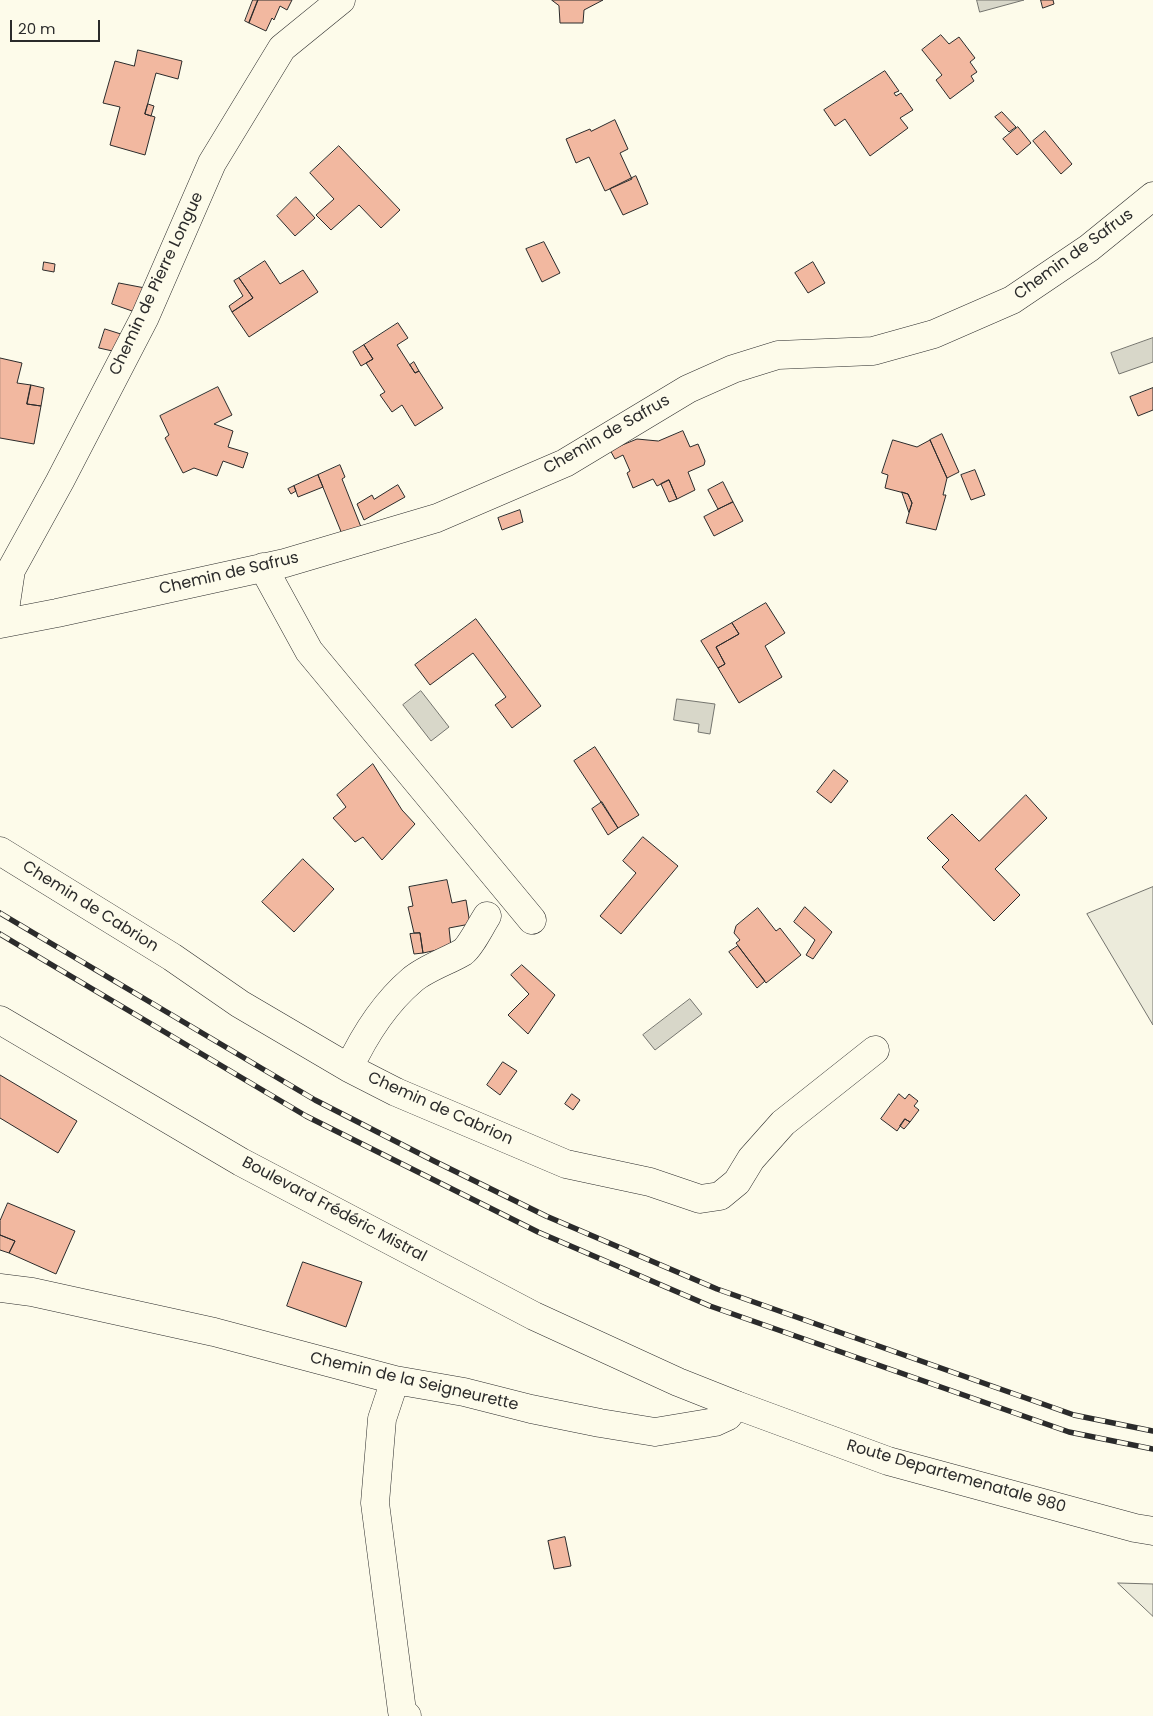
<!DOCTYPE html>
<html>
<head>
<meta charset="utf-8">
<style>
  body { margin:0 }
  #map { position:relative; width:1153px; height:1716px; overflow:hidden; background:#fdfbea; font-family:Poppins,sans-serif }
  canvas { display:block }
  .scale { position:absolute; left:10px; top:20px; width:90px; height:22px; box-sizing:border-box; border:2px solid #2b2b2b; border-top:0; padding-left:6px; font-size:15px; line-height:18px; white-space:nowrap; color:#2b2b2b; -webkit-text-stroke:4px #fdfbea; paint-order:stroke }
</style>
</head>
<body>
<div id="map">
<canvas width="1153" height="1716"></canvas>
<div class="scale">20 m</div>
</div>
<script>
const c = document.querySelector('canvas').getContext('2d');
c.lineJoin = 'round';
function fillPath(path, color) {
  c.fillStyle = color;
  c.fill(path, 'evenodd');
}
function stroke(path, color, width, dash) {
  c.strokeStyle = color;
  c.lineWidth = width;
  c.lineCap = dash ? 'butt' : 'round';
  c.setLineDash(dash || []);
  c.stroke(path);
}
function write(font, color, halo, rows, align = 'center') {
  c.font = font + ' Poppins,sans-serif';
  c.lineWidth = 4;
  c.setLineDash([]);
  c.textBaseline = 'middle';
  c.strokeStyle = halo;
  c.fillStyle = color;
  for (const [text, x, y, turn = 0] of rows) {
    c.save();
    c.translate(x, y);
    c.rotate((+turn || 0) * Math.PI / 180);
    c.textAlign = isNaN(turn) ? turn : align;
    if (halo) c.strokeText(text, 0, 0);
    c.fillText(text, 0, 0);
    c.restore();
  }
}
const green = new Path2D(`
  M1153,887v138l-66,-111z
  M1118,1583l35,1v32z`);
const water = new Path2D(`
  M977,0h47l-44,12z
  M1153,338v24l-34,12 -8,-21z
  M421,691l28,36 -18,14 -28,-36z
  M677,699l38,5 -5,30 -12,-2 1,-8 -25,-4z
  M690,999l12,15 -47,36 -12,-15z`);
const building = new Path2D(`
  M253,0h5l-9,23 -4,-2z
  M258,0h34l-5,10 -7,-4 -6,14 -2,-2 -6,13 -17,-8z
  M552,0h51l-19,10 -1,13h-23l-1,-17z
  M1041,0h12l1,4 -11,4z
  M941,35l8,9 10,-7 16,21 -5,4 7,10 -6,4 3,5 -24,18 -14,-19 6,-5 -20,-25z
  M138,50l44,11 -4,18 -22,-6 -11,41 10,3 -10,38 -35,-10 10,-38 -17,-4 12,-42 19,5z
  M885,71l14,20 -5,2 2,3 5,-3 12,17 -13,8 8,10 -38,28 -25,-37 -10,7 -11,-16z
  M148,104l6,2 -3,10 -6,-2z
  M1002,112l14,15 -7,5 -14,-15z
  M615,120l13,29 -8,4 12,26 -27,12 -16,-34 -13,6 -10,-24 24,-10 1,2z
  M1018,127l13,16 -14,12 -14,-16z
  M1045,131l27,33 -11,10 -28,-33z
  M339,146l61,64 -19,18 -22,-23 -28,25 -15,-15 18,-16 -24,-26z
  M636,176l12,28 -25,11 -13,-26z
  M296,197l19,21 -20,18 -18,-20z
  M544,242l16,31 -18,9 -16,-33z
  M265,261l15,23 23,-14 15,22 -69,45 -17,-25 21,-14 -14,-20z
  M44,262l11,2 -1,8 -11,-2z
  M813,262l12,21 -17,10 -13,-20z
  M239,278l14,20 -21,14 -3,-6 14,-10 -9,-15z
  M119,283l26,5 -10,24 -23,-8z
  M398,323l10,15 -11,7 18,28 4,-2 24,37 -28,18 -13,-21 -10,7 -12,-17 5,-3 -19,-29 7,-4 -9,-14z
  M105,329l19,6 -7,17 -18,-4z
  M364,345l9,14 -12,7 -8,-14z
  M0,358l22,5 -5,20 14,2 -4,19 14,2 -7,38 -34,-6z
  M414,362l5,9 -4,2 -5,-8z
  M31,385l13,3 -3,18 -14,-2z
  M218,387l14,28 -18,9 19,7 -5,16 20,6 -5,15 -20,-7 -6,15 -23,-8 -11,5 -18,-35 4,-3 -9,-19z
  M1153,388v22l-15,6 -8,-19z
  M683,431l7,16 8,-3 7,17 -1,4 -16,7 7,18 -18,9 -8,-19 -12,6 -4,-7 -20,9 -6,-15 3,-2 -7,-16 -8,4 -5,-9 27,-11 21,2z
  M942,434l17,38 -12,6 -17,-38z
  M893,440l24,7 13,-7 17,38 -4,17h3l-10,35 -30,-7 6,-20 -4,-9 -23,-6 3,-13 -6,-2z
  M340,465l5,12 -3,2 19,48 -19,7 -24,-59z
  M975,470l10,25 -14,5 -10,-25z
  M318,475l5,12 -25,10 -4,-11z
  M669,480l8,19 -8,3 -8,-18z
  M723,482l10,20 -15,7 -10,-19z
  M398,485l7,12 -41,23 -7,-16 15,-9 2,4z
  M294,486l2,5 -5,3 -3,-5z
  M902,492l6,2 4,9 -3,9z
  M733,502l10,19 -29,15 -10,-19z
  M520,510l3,12 -21,8 -4,-12z
  M766,603l19,30 -20,13 17,31 -43,26 -21,-35 7,-4 -9,-17 23,-13 -7,-11z
  M476,619l65,87 -29,22 -17,-23 11,-8 -33,-44 -43,32 -15,-20z
  M732,623l7,11 -23,13 9,17 -7,4 -17,-27z
  M595,747l44,68 -21,13 -44,-67z
  M373,764l29,46 13,14 -33,36 -19,-23 -8,5 -22,-24 13,-11 -9,-12z
  M834,770l14,11 -17,22 -14,-11z
  M1026,795l21,23 -52,51 25,26 -26,26 -52,-54 7,-7 -22,-22 25,-24 27,27z
  M602,802l16,26 -10,7 -16,-26z
  M643,837l35,29 -57,68 -21,-18 36,-43 -13,-12z
  M303,859l31,30 -40,43 -32,-30z
  M447,880l5,23 14,-3 4,24 -21,4 2,19 -28,6 -3,-20h-6l-6,-26 5,-1 -4,-19z
  M805,907l27,25 -19,27 -7,-4 9,-15 -21,-18z
  M758,908l18,23 4,-3 21,27 -35,28 -30,-40 4,-3 -6,-7 2,-7z
  M420,933l3,20 -9,1 -4,-20z
  M738,946l27,35 -8,7 -28,-36z
  M522,965l33,30 -27,39 -20,-19 21,-21 -18,-19z
  M503,1062l14,9 -17,24 -13,-10z
  M0,1075l77,46 -19,32 -58,-35z
  M572,1094l8,6 -7,10 -8,-6z
  M899,1094l6,5 4,-5 9,7 -4,5 5,4 -9,12 -5,-3 -8,12 -16,-12z
  M905,1119l5,3 -6,7 -4,-3z
  M8,1203l67,28 -19,43 -47,-21 6,-12 -15,-6v-14z
  M0,1235l15,6 -6,12 -9,-3z
  M303,1262l59,20 -16,45 -59,-21z
  M565,1537l6,29 -17,3 -6,-28z`);
const minor = new Path2D(`
  M263,567l46,84 223,269
  M3,623l8,-53 49,-89 85,-164 67,-154 70,-115 59,-48
  M0,624l57,-11 228,-50 152,-45 128,-55 123,-74 45,-20 45,-14 95,-4 61,-17 78,-34 77,-52 64,-52
  M0,851l172,106 68,47 109,64 47,24 170,72 84,18 50,17 20,-3 17,-14 14,-23 32,-36 92,-73
  M349,1068c15,-32 36,-65 63,-88 14,-12 36,-19 51,-28 8,-6 18,-27 24,-36
  M0,1288l32,4 182,40 181,48 69,12 67,17 69,14 55,9 60,-10 13,-6 8,-11
  M395,1380l-13,39 -7,84 27,208 5,5`);
const major = new Path2D(`
  M0,1020l241,142 293,154 144,66 58,23 152,56 247,67 18,3`);
const rail = new Path2D(`
  M0,913l315,187 119,61 112,55 171,73 357,126 79,16
  M0,934l306,182 232,116 172,74 359,126 84,17`);
const streetNames = [
  ["Chemin de Safrus",1074,255,-36],
  ["Chemin de Pierre Longue",157,284,-65],
  ["Chemin de Safrus",607,435,-30],
  ["Chemin de Safrus",229,574,-13],
  ["Chemin de Cabrion",90,907,32],
  ["Chemin de Cabrion",440,1109,24],
  ["Boulevard Frédéric Mistral",334,1210,28],
  ["Chemin de la Seigneurette",414,1382,13],
  ["Route Departemenatale 980",956,1477,16]
];
fillPath(green, '#ecebdb');
stroke(green, '#74746e', 1);
fillPath(water, '#d8d7c9');
stroke(water, '#74746e', 1);
fillPath(building, '#f2b8a0');
stroke(building, '#2b2b2b', 1);
stroke(minor, '#2b2b2b', 29);
stroke(major, '#2b2b2b', 29);
stroke(minor, '#fdfbea', 28);
stroke(major, '#fdfbea', 28);
stroke(rail, '#2b2b2b', 5.5);
stroke(rail, '#fdfbea', 4, [11]);
write('16px', '#2b2b2b', '#fdfbea', streetNames);
</script>
</body>
</html>
